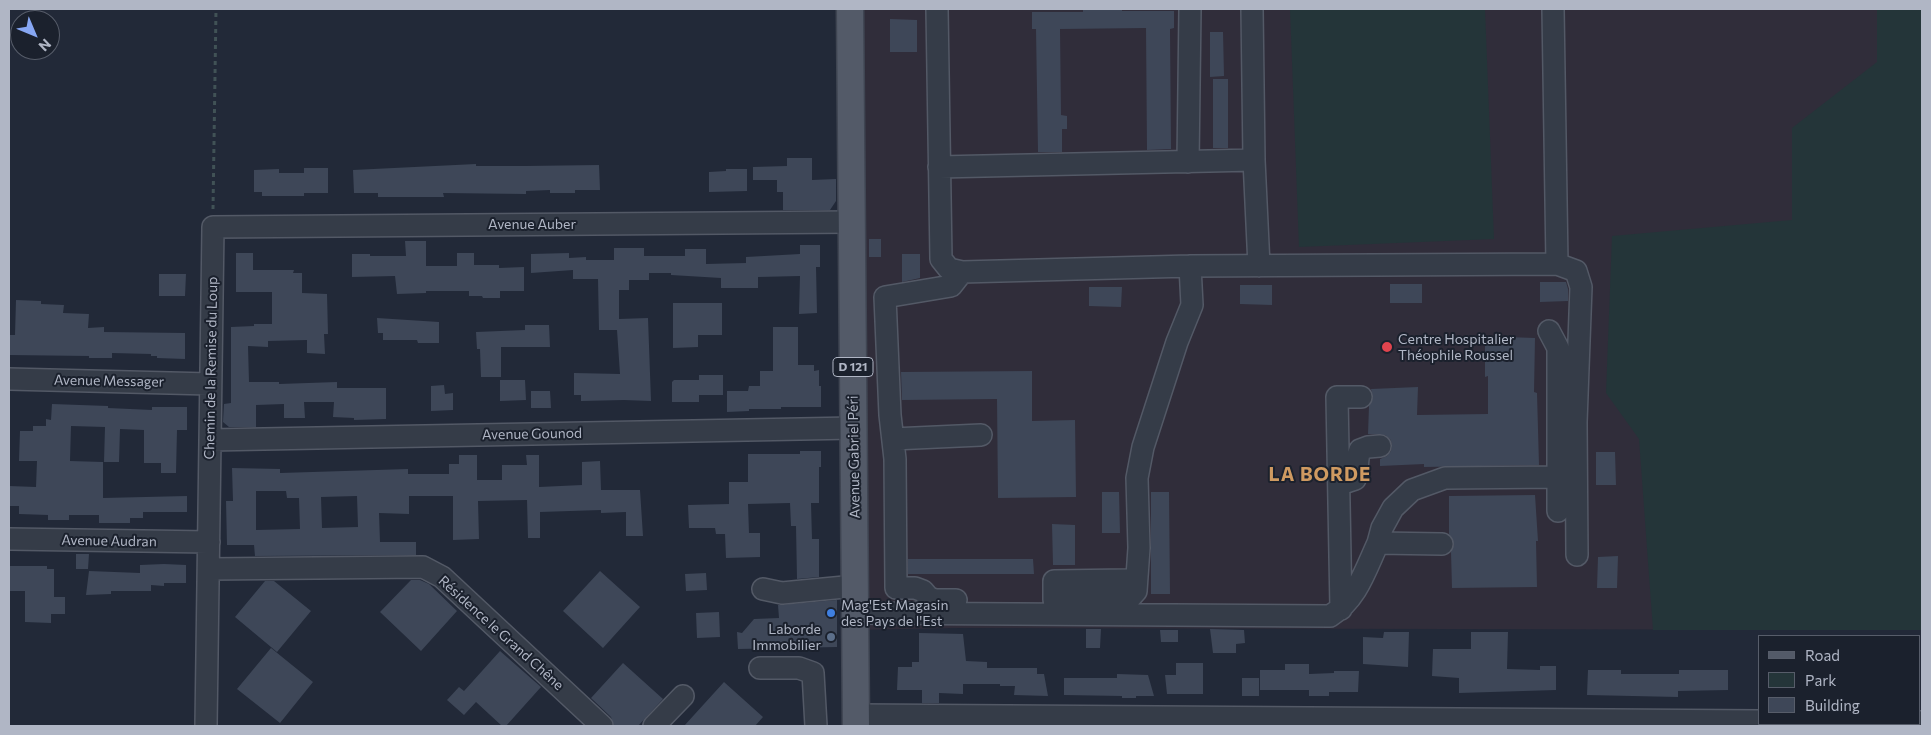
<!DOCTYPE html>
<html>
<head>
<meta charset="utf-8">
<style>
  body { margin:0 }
  #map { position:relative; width:1931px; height:735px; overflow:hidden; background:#222938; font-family:Commissioner,sans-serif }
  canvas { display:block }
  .frame { position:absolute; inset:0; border:10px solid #b0b6c5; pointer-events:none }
  .legend { position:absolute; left:1758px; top:635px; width:162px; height:90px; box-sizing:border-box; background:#1b212d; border:1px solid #575d6a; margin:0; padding:6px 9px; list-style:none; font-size:15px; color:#b0b6c5 }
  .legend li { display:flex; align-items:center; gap:10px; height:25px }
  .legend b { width:25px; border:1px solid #575d6a }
  .north { position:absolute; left:10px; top:10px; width:50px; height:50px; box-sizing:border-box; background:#1b212d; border:1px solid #575d6a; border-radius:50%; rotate:135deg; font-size:14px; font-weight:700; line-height:20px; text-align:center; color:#b0b6c5 }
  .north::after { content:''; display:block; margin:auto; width:18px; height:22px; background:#87a7f3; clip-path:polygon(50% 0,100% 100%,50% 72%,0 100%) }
</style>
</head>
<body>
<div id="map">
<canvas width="1931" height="735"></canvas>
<div class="frame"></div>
<ul class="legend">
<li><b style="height:6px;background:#535a68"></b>Road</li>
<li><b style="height:14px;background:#243539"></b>Park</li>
<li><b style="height:14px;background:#3e4758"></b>Building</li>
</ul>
<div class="north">N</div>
</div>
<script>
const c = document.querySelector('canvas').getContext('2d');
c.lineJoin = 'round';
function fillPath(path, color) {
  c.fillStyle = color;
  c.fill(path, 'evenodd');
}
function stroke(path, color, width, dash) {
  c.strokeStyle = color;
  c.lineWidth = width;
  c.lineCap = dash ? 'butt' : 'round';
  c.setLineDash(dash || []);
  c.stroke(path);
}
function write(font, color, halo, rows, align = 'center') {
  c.font = font + ' Commissioner,sans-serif';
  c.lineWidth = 4;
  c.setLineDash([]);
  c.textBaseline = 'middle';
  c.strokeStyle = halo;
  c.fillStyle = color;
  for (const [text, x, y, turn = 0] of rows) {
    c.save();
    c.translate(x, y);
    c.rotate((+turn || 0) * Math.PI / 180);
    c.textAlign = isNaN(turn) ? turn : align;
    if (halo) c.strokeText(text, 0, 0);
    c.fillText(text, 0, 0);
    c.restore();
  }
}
const medical = new Path2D(`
  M853,9h1069v621l-966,-2 -100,2z`);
const green = new Path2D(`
  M1290,9h195l9,230 -195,8z
  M1877,9h45v621h-269l-14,-191 -33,-46 6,-157 180,-16v-92l85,-66z`);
const building = new Path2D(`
  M1083,9h39v2h52v17l-4,1 1,120 -24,1 -1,-122 -86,1 1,86 6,1v13h-5v23h-24l-2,-123h-4v-17h51z
  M890,19l27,1v32h-27z
  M1210,32h13l1,44 -14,1z
  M1213,79h15v69h-15z
  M787,158h25v22l24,-1v22l-6,9h-47v-18h-6v-12h-24v-13l34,-1z
  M476,164v2h49l74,-1 1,25h-25v3h-25v-3l-24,1v3l-83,-1 1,4h-66v-4h-24l-1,-23z
  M304,168h24v25h-24v3h-42v-4h-8v-22l25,-1v4h25z
  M726,169h21v22l-38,1v-20l17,-1z
  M869,239h12v18h-12z
  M405,241h21v25h31v-13h17v12h25v3l25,-1v24h-24v7h-17l-1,-2h-13v-5h-43v2l-29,1 -2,-18 -43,1v-23h18v2h36z
  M800,245h20v22h-4l1,46 -18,1 1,-38 -42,1v11h-37v-10l-50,-3v-2h-22v7h-20v10h-10v29l29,-1 3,83 -27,-1 -43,1v-6h-7v-22l46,1 -3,-44h-18l-1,-51h-25v-9l-42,3v-19l38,-1v5l17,-1v3h28v-12h30v8h41v-7h21v15l40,-1v-6l54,-3z
  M236,253h17v17h41l-1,3h9v20l25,1 1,40h-4l1,20 -18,-1v-13l-39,1v6l-20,-1 1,36h30v2l58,-2v6h49v31l-32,1v-2l-21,-1 1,-15h-30l1,16h-21v-14l-28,1v22h-27l-6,-5 1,-18 7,-1v-76l23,-1v-2h18v-32h-36z
  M902,254h18v24l-18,4z
  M159,274h27l-1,22h-26z
  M1540,282h26l2,7v12l-28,1z
  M1390,284h32v19h-32z
  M1240,285h32v20l-32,-1z
  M1089,287h33l-1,20 -32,-1z
  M16,300l25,1v3l23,1 -1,8 26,1 -1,14 16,-1v5l81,1v26l-28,-1v-2h-6v-2l-39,-1v5h-23v-2l-80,-1v-20h6z
  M673,303h49v32h-24v12l-25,1z
  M377,318l62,4v21h-21l-1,-3h-34v-7h-5z
  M525,325h24l1,22h-49v30h-20l-1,-28h-3l-1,-17 49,-2z
  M773,327h25v38h16v6l5,-1v16h2v21h-40v2h-32v2l-22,1v-21h21l1,-5h11v-15h13z
  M1506,337l29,1 -1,54 3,1 2,72 -115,2v-3l-44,2v-7l7,-3 4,-5 1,-7 -2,-5 -5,-4 -17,-1 1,-28 4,-9 -2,-8 47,-2 -1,28 71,-1v-38l-3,1v-32l21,-1z
  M1032,371v50l43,-1 1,77 -78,1 -1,-99 -95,1 -1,-28z
  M699,375h24v20h-24v7h-27v-20l2,-2h25z
  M500,380h25l1,20 -26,1z
  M444,385l1,9 8,-1v17l-22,1v-25z
  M531,391h19l1,17h-20z
  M52,404l56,2v2l44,2v-3h35v23h-10l-1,43h-15v-10h-17v-33l-24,-1 -1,33h-15l1,-35 -34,-1 -1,35 33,1v36l84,-2v16h-44v6h-13v5h-31v-8h-30v5h-21v-5l-29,-1v-8h-10v-20l27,1 1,-26h-18l1,-30h13v-5h13v-7l5,1z
  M800,451h21v16h-2v36h-8l1,36h7v38l-22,2 -1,-53h-5l-1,-23 -42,1 1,29h11v24l-34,1 -1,-24h-9l-1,-6h-26l-1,-23 41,-1v-22h19v-28h52z
  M1596,452h19l1,33h-20z
  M459,455h18v25h25v-15h25l-1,-10h13v32l43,-2v-23l18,-1 1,29h39l3,46h-17v-24l-25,1v-3l-61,2v26h-12l-1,-38 -49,1 1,38 -26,1v-44h-44v18l-30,-1 1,29h36v13l-161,1 -1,-11h-27l-1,-44h7l-1,-33 48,1v4l128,-4v5h41v-10h10zM256,491h30l1,7h12l1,31 -44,1zM357,496l1,31 -36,1 -1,-31z
  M1102,492h17l1,41h-18z
  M1151,492h18l1,102h-19z
  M1535,495l3,46h-2l1,46 -85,1 -1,-36 3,-8 -5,-10v-38z
  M1052,524l23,1v40h-22z
  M76,554h13l-1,15h-12z
  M1618,556l-1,32h-20l1,-31z
  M908,559h125l1,15h-126z
  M164,564l22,1v18h-22v3l-13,-1v6h-40v3l-25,1 3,-24 51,2v-8z
  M9,566h38v3h7v28h11v17h-14v9l-26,-1v-31h-16z
  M600,571l40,36 -37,41 -40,-37z
  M706,573l1,17 -21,1 -1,-17z
  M411,580h9l9,4 28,27 -36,40 -41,-39z
  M265,581h9l37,30 -34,41 -42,-35z
  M837,600v47l-99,2 -1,-17 5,1 12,-14 25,-1 -1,-13z
  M719,612l1,25 -23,1 -1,-25z
  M1086,629h15l-1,19h-14z
  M1210,629l34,1 1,13 -9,1v9h-23z
  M1160,630h18v12h-17z
  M1384,632h25l-1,35 -45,-3v-27l20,1z
  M1471,632h37l-1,37 33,1v-4h16v24l-97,3v-15l-27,-2 1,-27h38z
  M919,633l44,1 3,27 21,1v6h50v6h7l4,22 -34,-1 1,-9h-15v-2h-37v10l-24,-1v10h-17v-13h-25l1,-23h14v-5h7z
  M271,648l42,34 -33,41 -43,-34z
  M500,651l41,36 -35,39h-4l-26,-24 -12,13 -17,-15 12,-13 5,4z
  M623,663l40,36 -25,27h-24l-3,-9 -20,-19z
  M1176,663h27v31h-36l-2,-19h11z
  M1285,664h24v10l25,-1v-2h25l-1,21h-29v4h-20v-6h-49v-20h25z
  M1588,670h33v4h58v-4h49v20l-50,1v6l-91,-2z
  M1117,674l31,1 6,21h-18v2h-14v-2l-58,-1v-17h53z
  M1242,678h17v18h-17z
  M724,682l39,35 -8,9h-71z`);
const path = new Path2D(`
  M213,209l3,-200`);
const minor = new Path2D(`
  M937,9l4,250 8,10 13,3 228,-6 367,-2 19,7 5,16 -5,135 1,133
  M1252,9l2,151 5,106
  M1553,9l4,255
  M1188,162l2,-153
  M939,167l315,-7
  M9,379l201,5
  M893,439l88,-4
  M210,440l644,-12
  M1339,481l7,1 9,-3c4,-10 1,-19 5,-29l8,-3 12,-1
  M1558,511v-34
  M9,539l200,3
  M1378,543l4,-15 11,-20 19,-18 33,-12 113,-1v-129l-9,-17
  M209,569l214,-2 19,10 160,149
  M763,589l19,4 73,-7
  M1136,591l-9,-11 -73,1v19h74l8,-9 3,-43 -2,-70 6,-31 34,-105 15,-37 -2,-39
  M956,600h-20l-7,-2 -6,-7 -8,-3h-19l-1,-129 -5,-44 -5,-118 66,-11 11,-14
  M1341,609l-4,-212h24
  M856,613l474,3c27,-17 35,-45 48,-73l64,1
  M760,668h39l14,5 3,53
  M857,715l903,6
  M1920,722h2
  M206,726l7,-499 638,-5
  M654,726l29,-30`);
const major = new Path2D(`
  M850,9l6,717`);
const markers = [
  [1387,347,6,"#e0444e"],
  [831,613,5,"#3f7fe0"],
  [831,637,5,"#5c6f8a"]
];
const shields = [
  [853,367,40]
];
const shieldNames = [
  ["D 121",853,367]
];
const streetNames = [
  ["Avenue Auber",532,224],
  ["Chemin de la Remise du Loup",211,368,-89],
  ["Avenue Messager",109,381,1],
  ["Avenue Gounod",532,434,-1],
  ["Avenue Gabriel Péri",854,457,-91],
  ["Avenue Audran",109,541,1],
  ["Résidence le Grand Chêne",501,633,42]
];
const poiNames = [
  ["Centre Hospitalier",1398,339],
  ["Théophile Roussel",1398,355],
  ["Mag'Est Magasin",841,605],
  ["des Pays de l'Est",841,621],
  ["Laborde",821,629,"right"],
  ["Immobilier",821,645,"right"]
];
const districtNames = [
  ["LA BORDE",1320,475]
];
fillPath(medical, '#302d3a');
fillPath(green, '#243539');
fillPath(building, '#3e4758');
stroke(minor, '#535966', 24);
stroke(major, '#3f4552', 29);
stroke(path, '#415256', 3, [4, 4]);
stroke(minor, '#353c48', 21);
stroke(major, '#535a68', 26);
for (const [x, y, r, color] of markers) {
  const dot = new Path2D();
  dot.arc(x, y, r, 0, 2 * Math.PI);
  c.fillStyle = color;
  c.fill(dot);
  stroke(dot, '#1b212d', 2);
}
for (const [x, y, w] of shields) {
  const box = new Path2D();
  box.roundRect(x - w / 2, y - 9.5, w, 19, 4);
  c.fillStyle = '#1b212d';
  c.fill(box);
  stroke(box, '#b0b6c5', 1);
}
write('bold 12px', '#b0b6c5', null, shieldNames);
write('14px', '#b0b6c5', '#1b212d', streetNames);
write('14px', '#b0b6c5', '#1b212d', poiNames, 'left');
c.letterSpacing = '1px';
write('bold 19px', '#cf9a61', '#1b212d', districtNames);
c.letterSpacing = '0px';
</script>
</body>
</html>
